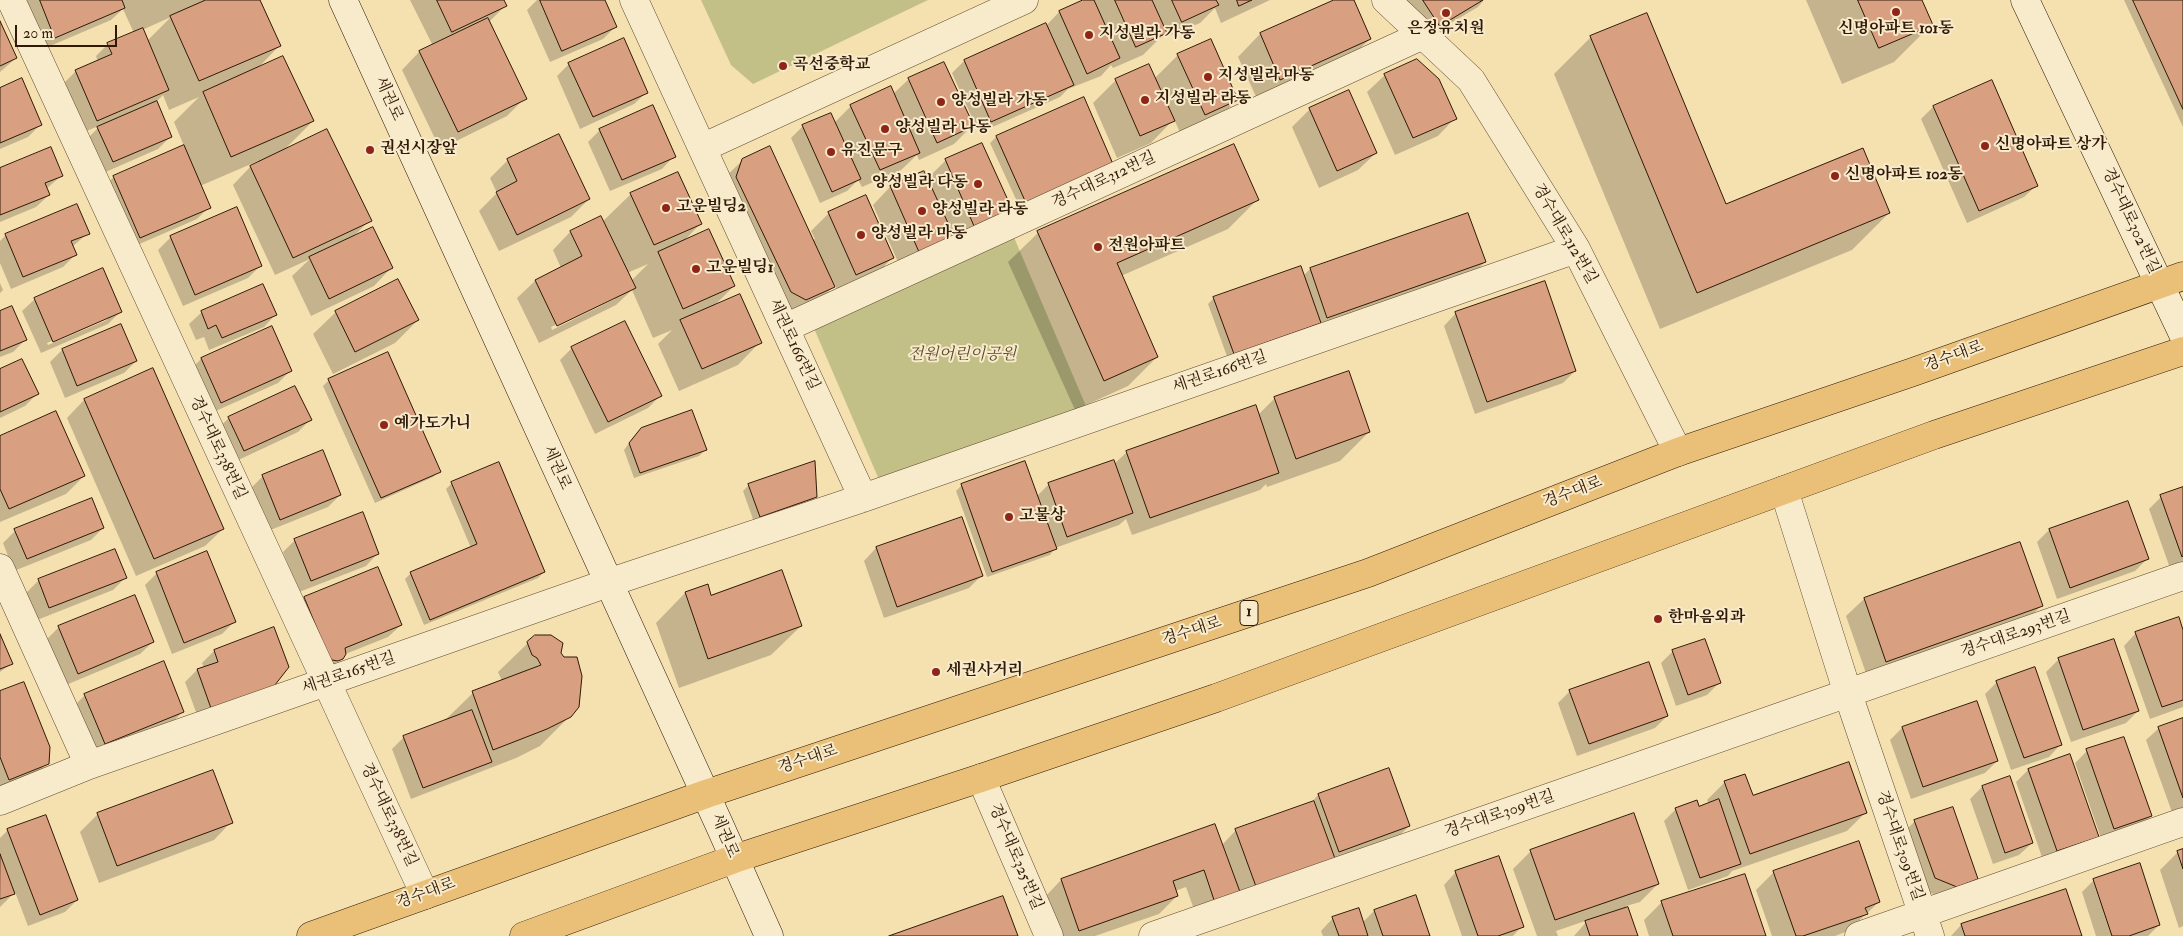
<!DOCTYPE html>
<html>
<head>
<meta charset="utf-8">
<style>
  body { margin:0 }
  #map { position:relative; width:2183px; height:936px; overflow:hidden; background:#f5e0b0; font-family:"IM FELL Double Pica",serif }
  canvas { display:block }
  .scale { position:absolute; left:15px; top:25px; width:102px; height:22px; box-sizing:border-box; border:2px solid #301906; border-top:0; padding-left:6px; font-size:15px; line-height:18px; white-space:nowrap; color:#301906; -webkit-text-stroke:4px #f8ebcc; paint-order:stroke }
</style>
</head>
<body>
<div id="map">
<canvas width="2183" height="936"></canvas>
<div class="scale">20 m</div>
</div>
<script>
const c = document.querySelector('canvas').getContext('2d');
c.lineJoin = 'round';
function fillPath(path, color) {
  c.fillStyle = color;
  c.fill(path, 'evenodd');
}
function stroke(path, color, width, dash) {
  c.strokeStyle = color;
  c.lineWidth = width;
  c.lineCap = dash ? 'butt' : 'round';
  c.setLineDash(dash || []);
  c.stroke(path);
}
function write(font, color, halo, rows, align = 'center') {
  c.font = font + ' "IM FELL Double Pica","Noto Serif KR",serif';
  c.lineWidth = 4;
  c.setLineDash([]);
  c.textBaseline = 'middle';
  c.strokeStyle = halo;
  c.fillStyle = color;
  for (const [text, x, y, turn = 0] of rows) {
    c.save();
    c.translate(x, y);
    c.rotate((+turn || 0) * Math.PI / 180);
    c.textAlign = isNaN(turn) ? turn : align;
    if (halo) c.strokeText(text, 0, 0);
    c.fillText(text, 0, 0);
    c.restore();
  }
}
const green = new Path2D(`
  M701,0h227l-175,84 -22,-19z
  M1013,235l73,171 -206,76 -70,-163z`);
const shadow = new Path2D(`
  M23,0h236l21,45 -24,25 57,51 -31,31 88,68 -18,18 39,30 -17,18 -63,30 -19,-40 18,-17 -35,16 -42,-90 17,-18 9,-4 -1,-2 -58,25 9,21 -12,12 -69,30 -27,-60 13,-12 70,-31 -10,-24 25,-25 -30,13 -6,-15 -7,7 15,34 -13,13 -57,25 -15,-34 15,-15 -17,7 -20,-49 12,-12 22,-9 -2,-6 12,-12 26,-11 -11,-24 -12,11 -68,29zM171,17l-24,24 -5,-11z
  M410,0h92l3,6 -16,16 36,76 -18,18 -67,33 -38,-79 17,-18 14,-6z
  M537,0h66l12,27 -12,12 -53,23 -23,-52z
  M1086,0l7,2 2,-2h175l-49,23 -6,-15 -15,15 -36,15 -1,-3 -20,20 -30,13 -2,-3 -10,11 -33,13 -8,8 -81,36 -27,-60 12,-12 82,-35 13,-14z
  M1337,0h15l18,39 -23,22 -89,40 -20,-44 22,-23z
  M1403,0h81l-6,7 -51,30z
  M1806,0h115l10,25 -37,37 -52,22z
  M2124,0h59v127z
  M0,24l16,34 -16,14z
  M1591,37l134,169 164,7 -37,37 -192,79 -106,-255z
  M1178,55l59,45 -23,23 -32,14 -8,-18 -23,24 -34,15 -24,-55 23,-23 38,-1z
  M569,64l78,28 -13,12 -54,25 -23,-53z
  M1385,75l70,43 -17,18 -43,19 -28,-63z
  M909,79l63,47 -18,18 -35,16 -2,-5 -16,15 -39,17 -4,-7 -11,11 -27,12 -29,-65 12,-12 31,-3 17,-17 42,-12z
  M1991,82l46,103 -13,12 -57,26 -46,-104 12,-12z
  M0,89l40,36 -12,12 -28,12z
  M1083,99l29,65 -92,44 -30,-65 6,-6z
  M1310,109l66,44 -18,17 -39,18 -27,-61z
  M600,130l74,26 -12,13 -52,22 -22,-49z
  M1233,146l24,54 -29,29 -107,47 36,81 -29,29 -53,24 -67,-148 30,-29z
  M508,160l81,39 -18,18 -72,34 -20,-40 18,-18 -7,-15z
  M743,160l69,80 3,-1 -4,-8 18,-18 63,45 -17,18 -37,16 -3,-7 -19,19 -29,13 -63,-139z
  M946,160l64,49 -54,34 -55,26 -28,-64 17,-18 34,-15 3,7zM990,218l-21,12 -1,-2z
  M0,169l61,7 -15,13 3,6 -13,12 -36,15z
  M631,194l69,30 -18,19 52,43 -21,21 47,35 -22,23 -59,26 -21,-47 14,-14 -19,8 -21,-48 -16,15 -77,38 -22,-45 18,-17 26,-13 -8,-18 17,-18 32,-10zM648,264l-17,17 -4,-8zM615,297v2l-63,31 -1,-3z
  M236,209l24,57 -12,12 -65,28 -25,-56 13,-13z
  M1468,214l17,48 -6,6 -157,55 -1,-1 -7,7 -86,30 -20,-55 6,-6 89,-22 7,-7z
  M88,233l-16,14 3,8 -12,12 -52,22 -11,-26v-22l6,-6z
  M0,283l3,7 -3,3z
  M35,299l85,13 -12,12 -67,29 -19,-42zM107,317v3l-59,25 -1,-2z
  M202,312l74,2 -12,13 -55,23 -5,-13 -8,3 -7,-16z
  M336,312l82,8 -23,23 -62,31 -20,-40z
  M0,313l25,27 -12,12 -13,5z
  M1456,313l119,58 -12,12 -88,31 -31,-88z
  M121,326l15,35 -12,12 -59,25 -15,-36 12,-12z
  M572,348l88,48 -12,12 -53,26 -35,-74z
  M201,359l90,11 -13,13 -69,31 -20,-43z
  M0,370l37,24 -12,12 -25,12z
  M153,370l70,159 -18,17 -69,30 -69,-158 17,-18z
  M329,380l110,91 -6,6 -58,26 -52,-117z
  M1275,398l94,34 -29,29 -73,26 -1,-3 -6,6 -128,45 -6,-16 -7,6 -64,23 -5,7 -63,22 -31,-86 6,-6 75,11 12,-12 65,-20 13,-12 131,-37z
  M229,418l81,2 -12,12 -66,31 -16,-33z
  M635,435l70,15 -6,6 -65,22 -10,-28z
  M0,437l84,39 -18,18 -66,28z
  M263,476l77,19 -12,12 -60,24 -17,-43z
  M452,483l92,89 -6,6 -114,47 -19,-46 6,-6 60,-25 -25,-59z
  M749,485l67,11 -6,7 -56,19 -11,-31z
  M2183,489v74l-13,5 -21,-59 12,-12z
  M2127,503l20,56 -12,12 -78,28 -20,-57 12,-12z
  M961,519l20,57 -12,12 -85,30 -20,-57 12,-13z
  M103,528l-12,12 -77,31 -11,-28 12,-12z
  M295,540l83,13 -12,13 -67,26 -16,-40z
  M2019,544l22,62 -18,18 -155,55 -22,-63 18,-17z
  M115,550l10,28 -12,12 -76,30 -11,-27 12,-12z
  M157,573l77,49 -12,12 -50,20 -27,-69z
  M707,586l4,10 90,30 -30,29 -92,33 -23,-65 29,-30z
  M305,598l96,27 -13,12 -45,18 -14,16 -36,-61z
  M59,627l94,15 -13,12 -74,31 -19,-46z
  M274,629l-74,94 -15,-41 12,-12 7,-2 -2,-5 12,-12z
  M2183,629v78l-33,12 -26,-73 12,-13z
  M0,637l11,27 -11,8z
  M528,643l32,11 21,23 -4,29 -7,10 -30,30 -24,12 -105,41 -19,-50 12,-12 39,-15 30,-29 29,-12 -4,-9z
  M1673,651l46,32 -12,12 -31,11 -15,-43z
  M2059,659l79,52 -12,12 -55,19 -25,-70z
  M1997,682l64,62 -12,13 -38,13 -26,-76z
  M1570,691l97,25 -12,12 -78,28 -19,-53z
  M0,693l47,70 -12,13 -35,14z
  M85,695l98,16 -12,13 -78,31 -20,-48z
  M2183,719v92l-10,4 -27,-75 13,-12z
  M1902,728l95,33 -12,12 -74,26 -21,-59z
  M2087,751l64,65 -13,12 -36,13 -27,-78z
  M2069,755l28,81 -12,13 -41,14 -28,-81 12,-12z
  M1725,782l27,15 113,16 -18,18 -115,40 -4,5 -40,14 -24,-69 12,-12 23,-1 10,-4 -2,-4z
  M1982,787l50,56 -13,12 -26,9 -23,-65z
  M1318,795l91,31 -12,12 -197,88 -14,-39 -11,4 2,5 -18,18 -64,22h-38l-13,-38 17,-18 154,-54 7,19 14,-15 73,-25z
  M98,814l133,8 -17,18 -115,43 -19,-51z
  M1915,821l61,58 -12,12 -20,7 -21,-8 -20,-57z
  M8,830l69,70 -12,12 -37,14 -13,-34 -15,15v-69z
  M2183,850v76l-4,2 -19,-58 18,-18z
  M1531,851l127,33 -18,18 -14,4 10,30h-62l14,-16 -32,11 2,5h-21l-24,-67z
  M1456,872l66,54 -9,10h-51l-18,-51z
  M1774,872l105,30 -31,29 -13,5h-63l-16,-46z
  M2094,880l65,45 -11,11h-52l-14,-44z
  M1662,902l103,34h-116l-5,-16z
  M1374,911l55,25h-106l-2,-5 12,-13 29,5z
  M1961,925l119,11h-129z`);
const building = new Path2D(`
  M40,0h82l3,8 -70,30z
  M206,0h54l21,46 -82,35 -29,-65z
  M437,0h67l3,6 -55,26z
  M540,0h65l12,27 -55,24z
  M1083,0h11l26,58 -33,16 -28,-63z
  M1115,0h37l15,33 -31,14z
  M1172,0h44l3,5 -37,17z
  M1237,0h15l-13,6z
  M1334,0h20l17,39 -91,41 -20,-47z
  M1423,0h60l-43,26z
  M1858,0h64l11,25 -54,23z
  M2133,0h50v109z
  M1647,13l79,191 137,-56 27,65 -193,80 -107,-257z
  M488,18l39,81 -69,33 -39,-81z
  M0,21l17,37 -17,8z
  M1046,23l28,62 -83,37 -27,-62z
  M143,28l26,62 -72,31 -22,-51 37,-16 -5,-11z
  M624,38l24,55 -55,24 -25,-54z
  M1211,39l27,61 -33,15 -28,-61z
  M283,56l31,65 -83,36 -28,-65z
  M1417,59l22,20 18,40 -44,19 -29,-64z
  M944,62l30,64 -37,17 -29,-65z
  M1149,64l26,57 -35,15 -25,-57z
  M22,78l20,47 -42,18v-55z
  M1992,80l46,106 -59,25 -46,-105z
  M891,86l29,67 -40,17 -30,-65z
  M1349,90l28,63 -40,18 -28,-63z
  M1084,97l29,67 -87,39 -30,-67z
  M157,101l15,36 -59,25 -16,-35z
  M653,105l23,52 -54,23 -23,-51z
  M831,113l30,66 -29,13 -30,-67z
  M327,129l45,92 -79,37 -43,-92z
  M559,134l31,65 -73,36 -21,-43 21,-11 -10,-22z
  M982,143l30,66 -38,17 -29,-67z
  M1234,144l25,56 -142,63 41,94 -54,24 -67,-150z
  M184,145l27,63 -71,30 -27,-62z
  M770,146l65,141 -29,13 -15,-8 -55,-115 6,-18z
  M51,147l12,29 -18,7 5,12 -50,20v-47z
  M924,171l30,65 -35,16 -29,-66z
  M678,172l24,52 -48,21 -24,-52z
  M866,195l28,63 -38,17 -28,-63z
  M77,204l13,30 -19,7 6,14 -54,22 -18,-43z
  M237,207l25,59 -67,29 -25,-59z
  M1468,213l18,49 -159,56 -17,-50z
  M601,216l35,72 -79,38 -22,-46 47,-24 -12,-25z
  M373,227l20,41 -64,31 -20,-42z
  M709,229l26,57 -52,23 -25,-57z
  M1301,266l20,57 -87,31 -21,-57z
  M103,268l19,44 -69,30 -19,-44z
  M398,279l21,41 -64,32 -20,-41z
  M1545,281l31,90 -89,31 -32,-90z
  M263,284l14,31 -55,23 -6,-13 -8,4 -7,-18z
  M740,294l22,49 -60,26 -22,-49z
  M12,306l15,34 -27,11v-40z
  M625,321l37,75 -54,26 -37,-75z
  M121,324l16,37 -60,25 -15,-37z
  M272,326l20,45 -71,32 -20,-45z
  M388,352l53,120 -60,26 -53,-119z
  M22,359l17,35 -39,18v-43z
  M153,368l71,161 -70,30 -70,-160z
  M1349,371l21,61 -74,27 -22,-62z
  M295,386l17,34 -68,31 -16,-34z
  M1256,405l23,68 -129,45 -24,-67z
  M692,410l15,40 -67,23 -11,-30 12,-15z
  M56,411l29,65 -76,33 -9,-20v-53z
  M323,450l18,45 -61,25 -18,-45z
  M1114,460l19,53 -66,24 -19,-54z
  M815,461l2,36 -57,20 -12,-33z
  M1025,461l32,88 -65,23 -31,-88z
  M499,462l46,110 -115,48 -20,-48 67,-28 -26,-62z
  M2183,487v69l-1,1 -22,-62z
  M92,498l12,30 -77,31 -13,-30z
  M2128,501l21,58 -79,29 -21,-59z
  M363,512l16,42 -68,27 -17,-42z
  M962,517l21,59 -86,31 -21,-60z
  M2020,542l23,64 -157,56 -22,-64z
  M115,549l12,29 -78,30 -11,-29z
  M207,551l29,71 -52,21 -28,-71z
  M378,567l24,58 -57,23 1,6 -3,5 -5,2 -6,-1 -4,-5 -24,-58z
  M782,570l20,56 -94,33 -23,-67 23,-8 3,11z
  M135,595l19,47 -76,32 -20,-48z
  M2179,617l4,13v70l-21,7 -27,-75z
  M274,627l15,40 -18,23 -59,21 -15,-42 21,-7 -4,-12z
  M0,634l13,30 -13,5z
  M535,635h16l12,8 -2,10 3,4h13l5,19 -3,31 -8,10 -24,12 -54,21 -21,-59 69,-26 -4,-7 -5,-3 -5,-13z
  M1705,639l16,44 -33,12 -16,-45z
  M2114,639l25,72 -56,19 -25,-72z
  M164,661l20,51 -79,32 -21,-50z
  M1649,662l19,54 -79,28 -20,-54z
  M2035,667l27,78 -38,13 -28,-77z
  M24,682l26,65 -1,17 -40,16 -9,-23v-66z
  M1977,701l21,60 -75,26 -21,-60z
  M472,710l20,52 -69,26 -20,-52z
  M2183,718v80l-25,-71z
  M2124,737l28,79 -38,13 -28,-80z
  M2070,754l29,83 -42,14 -29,-82z
  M1849,762l18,51 -117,41 -26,-73 21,-7 8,21z
  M1389,768l21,58 -71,26 -21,-58z
  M213,770l20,53 -116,43 -20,-53z
  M2010,776l23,67 -28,10 -23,-67z
  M1719,799l22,65 -41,14 -25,-70 22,-8 2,6z
  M1314,801l23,63 -79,28 -23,-63z
  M1953,807l25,72 -21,8 -22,-9 -21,-58z
  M1634,813l25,71 -104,36 -25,-70z
  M46,815l32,85 -38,15 -33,-86z
  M1215,824l28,76 -26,9 -13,-39 -31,11 5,15 -99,35 -18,-52z
  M1859,841l21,61 -15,6 3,6 -65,22h-7l-23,-65z
  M2183,849v20l-6,-18z
  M0,854l15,40 -15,5z
  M1499,856l25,71 -26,9h-20l-23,-65z
  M2140,863l20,62 -31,11h-17l-19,-57z
  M1745,874l21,62h-93l-12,-35z
  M2066,889l16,47h-117l-4,-12z
  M1416,895l14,41h-47l-9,-26z
  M1003,896l15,40h-129z
  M1628,907l10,29h-48l-5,-15z
  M1359,908l9,28h-29l-7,-19z`);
const street = new Path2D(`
  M11,0l414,895
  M634,0l229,498
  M1386,0l85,80 105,169 102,203
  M702,148l322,-148
  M785,328l638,-293
  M1784,490l64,204 82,242
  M0,568l89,197
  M981,778l68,158
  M0,801l89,-36 519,-182 255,-85 713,-249
  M1153,936l1030,-360
  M1859,936l324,-114`);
const secondary = new Path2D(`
  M343,0l376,824 50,112
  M2025,0l158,334`);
const primary = new Path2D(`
  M311,936l395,-142 662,-221 310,-121 235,-80 270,-96
  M524,936l210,-77 247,-81 235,-80 718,-263 249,-84`);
const markers = [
  [1896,12,5,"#8f2418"],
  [1446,13,5,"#8f2418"],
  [1089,35,5,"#8f2418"],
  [783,66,5,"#8f2418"],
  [1208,77,5,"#8f2418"],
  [1145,100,5,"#8f2418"],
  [941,102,5,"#8f2418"],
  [885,129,5,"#8f2418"],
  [1985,146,5,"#8f2418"],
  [370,150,5,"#8f2418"],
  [831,152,5,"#8f2418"],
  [1835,176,5,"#8f2418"],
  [978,184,5,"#8f2418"],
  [666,208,5,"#8f2418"],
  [922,211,5,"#8f2418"],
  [861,235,5,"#8f2418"],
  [1098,247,5,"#8f2418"],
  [696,269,5,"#8f2418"],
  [384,425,5,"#8f2418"],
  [1009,517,5,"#8f2418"],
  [1658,619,5,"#8f2418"],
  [936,672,5,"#8f2418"]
];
const shields = [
  [1249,613,18]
];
const shieldNames = [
  ["1",1249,613]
];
const poiNames = [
  ["은정유치원",1446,30,"center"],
  ["신명아파트 101동",1896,30,"center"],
  ["지성빌라 가동",1099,35],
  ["곡선중학교",793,66],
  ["지성빌라 마동",1218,77],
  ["지성빌라 라동",1155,100],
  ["양성빌라 가동",951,102],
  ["양성빌라 나동",895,129],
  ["신명아파트 상가",1995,146],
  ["권선시장앞",380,150],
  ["유진문구",841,152],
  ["신명아파트 102동",1845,176],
  ["양성빌라 다동",968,184,"right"],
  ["고운빌딩2",676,208],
  ["양성빌라 라동",932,211],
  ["양성빌라 마동",871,235],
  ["전원아파트",1108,247],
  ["고운빌딩1",706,269],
  ["예가도가니",394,425],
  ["고물상",1019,517],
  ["한마음외과",1668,619],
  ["세권사거리",946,672]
];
const streetNames = [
  ["세권로",388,99,66],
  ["경수대로312번길",1104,181,-25],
  ["경수대로302번길",2130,221,65],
  ["경수대로312번길",1564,234,60],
  ["세권로166번길",793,345,65],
  ["경수대로",1954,357,-20],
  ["세권로166번길",1220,373,-19],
  ["경수대로338번길",217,448,65],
  ["세권로",556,468,66],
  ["경수대로",1573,493,-21],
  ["경수대로",1192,632,-18],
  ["경수대로293번길",2016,635,-19],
  ["세권로165번길",349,674,-19],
  ["경수대로",808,760,-18],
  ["경수대로338번길",388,815,65],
  ["경수대로309번길",1500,815,-19],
  ["세권로",724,836,67],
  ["경수대로309번길",1899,846,71],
  ["경수대로325번길",1015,857,67],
  ["경수대로",426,894,-20]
];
const parkNames = [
  ["전원어린이공원",962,356]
];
fillPath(green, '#c2c087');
fillPath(shadow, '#0003');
fillPath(building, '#d99f81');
stroke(building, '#301906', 1);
stroke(street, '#614b30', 29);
stroke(secondary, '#301906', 29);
stroke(primary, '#301906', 29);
stroke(street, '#f8ebcc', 28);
stroke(secondary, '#f8ebcc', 28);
stroke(primary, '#eac078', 28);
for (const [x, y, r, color] of markers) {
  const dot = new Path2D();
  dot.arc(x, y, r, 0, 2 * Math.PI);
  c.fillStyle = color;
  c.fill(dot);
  stroke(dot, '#f8ebcc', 2);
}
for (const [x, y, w] of shields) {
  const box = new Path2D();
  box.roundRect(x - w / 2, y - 12.5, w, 25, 4);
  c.fillStyle = '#f8ebcc';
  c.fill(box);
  stroke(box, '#301906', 1);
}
write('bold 15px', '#301906', null, shieldNames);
write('bold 16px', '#301906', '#f8ebcc', poiNames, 'left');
write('16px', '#301906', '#f8ebcc', streetNames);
write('italic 16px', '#5c4b2d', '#f8ebcc', parkNames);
</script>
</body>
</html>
